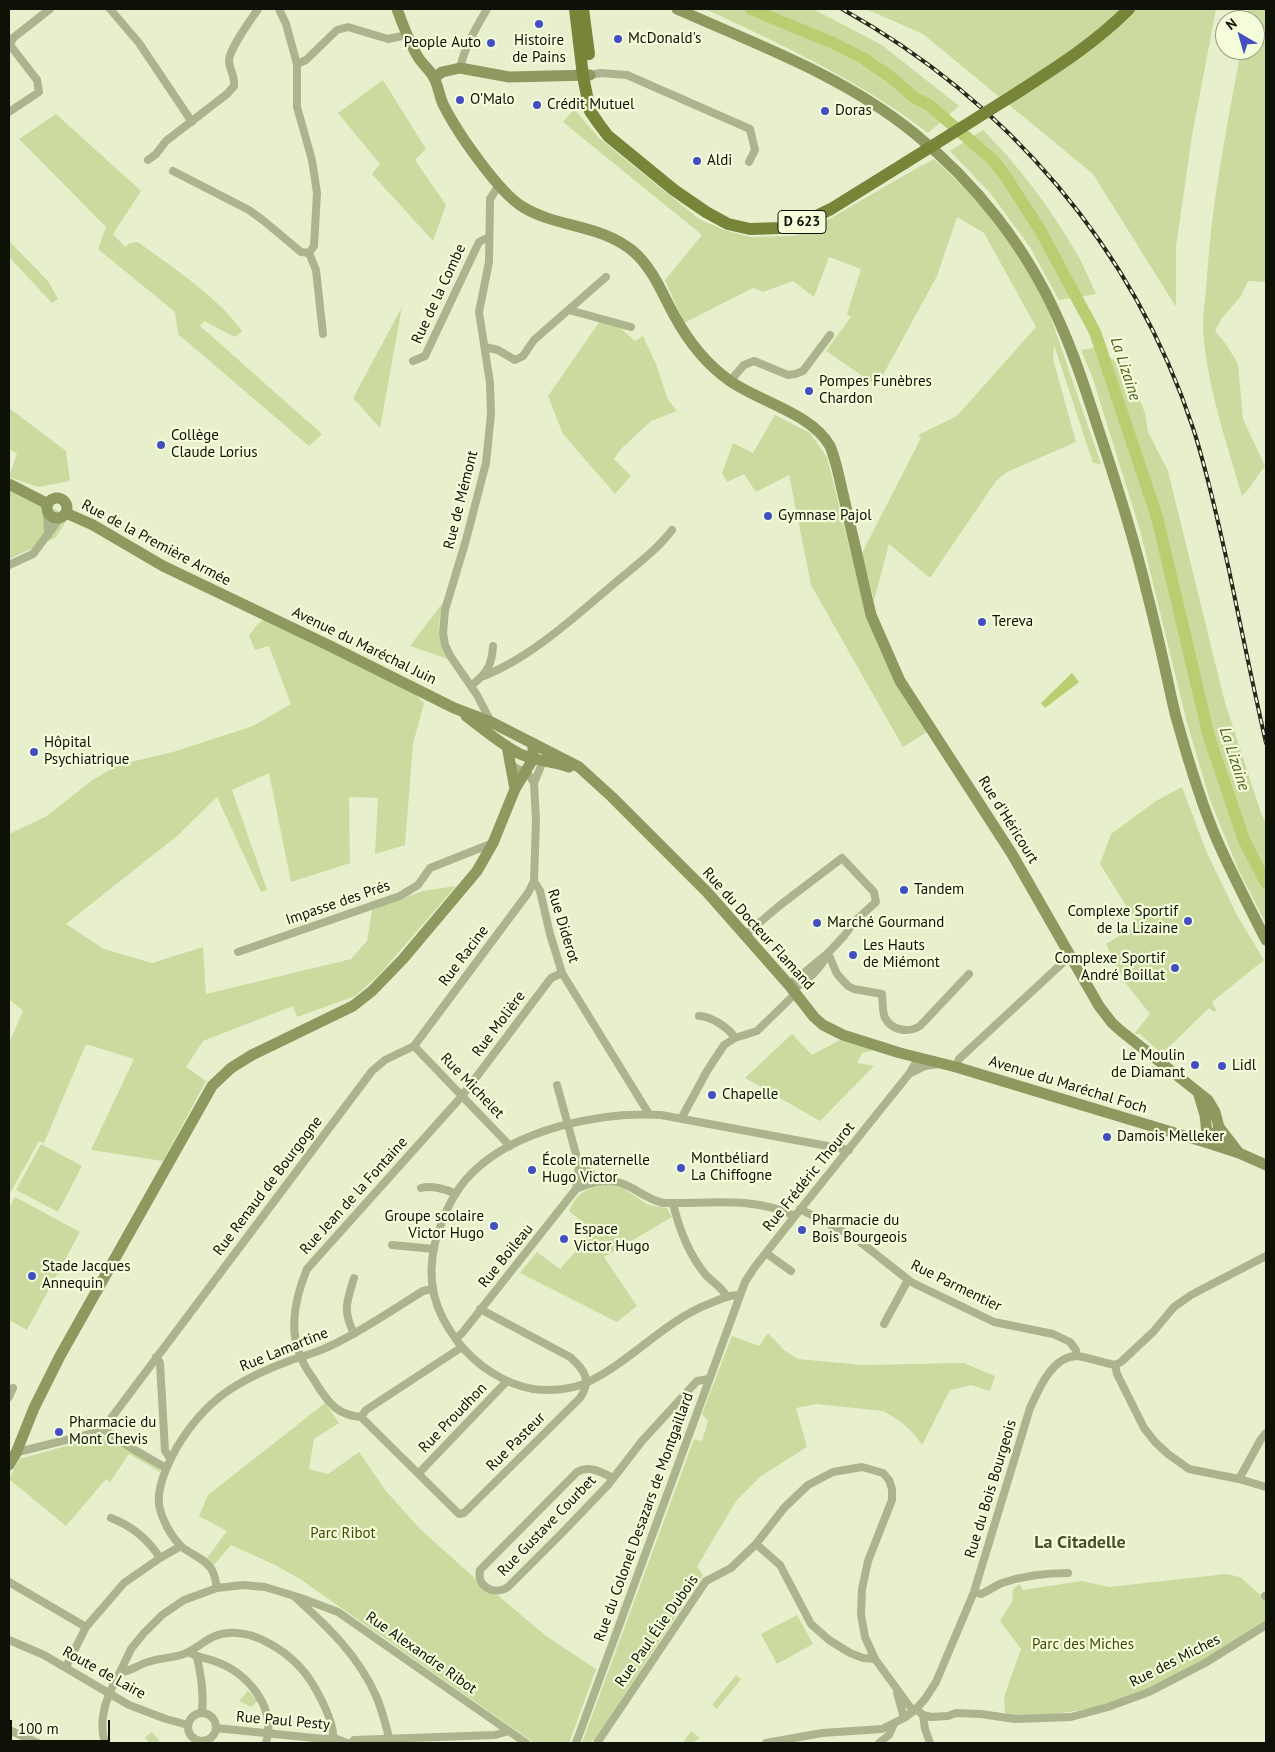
<!DOCTYPE html>
<html>
<head>
<meta charset="utf-8">
<style>
  body { margin:0 }
  #map { position:relative; width:1275px; height:1752px; overflow:hidden; background:#e7efcd; font-family:"PT Sans",sans-serif }
  canvas { display:block }
  .frame { position:absolute; inset:0; border:10px solid #0e1106; pointer-events:none }
  .north { position:absolute; left:1215px; top:10px; width:50px; height:50px; box-sizing:border-box; background:#f4fcda; border:1px solid #989e85; border-radius:50%; rotate:322deg; font-size:14px; font-weight:700; line-height:20px; text-align:center; color:#0e1106 }
  .north::after { content:''; display:block; margin:auto; width:18px; height:22px; background:#414fc3; clip-path:polygon(50% 0,100% 100%,50% 72%,0 100%) }
  .scale { position:absolute; left:10px; top:1720px; width:100px; height:22px; box-sizing:border-box; border:2px solid #0e1106; border-top:0; padding-left:6px; font-size:15px; line-height:18px; white-space:nowrap; color:#0e1106; -webkit-text-stroke:4px #f4fcda; paint-order:stroke }
</style>
</head>
<body>
<div id="map">
<canvas width="1275" height="1752"></canvas>
<div class="frame"></div>
<div class="north">N</div>
<div class="scale">100 m</div>
</div>
<script>
const c = document.querySelector('canvas').getContext('2d');
c.lineJoin = 'round';
function fillPath(path, color) {
  c.fillStyle = color;
  c.fill(path, 'evenodd');
}
function stroke(path, color, width, dash) {
  c.strokeStyle = color;
  c.lineWidth = width;
  c.lineCap = dash ? 'butt' : 'round';
  c.setLineDash(dash || []);
  c.stroke(path);
}
function write(font, color, halo, rows, align = 'center') {
  c.font = font + ' "PT Sans",sans-serif';
  c.lineWidth = 4.5;
  c.setLineDash([]);
  c.textBaseline = 'middle';
  c.strokeStyle = halo;
  c.fillStyle = color;
  for (const [text, x, y, turn = 0] of rows) {
    c.save();
    c.translate(x, y);
    c.rotate((+turn || 0) * Math.PI / 180);
    c.textAlign = isNaN(turn) ? turn : align;
    if (halo) c.strokeText(text, 0, 0);
    c.fillText(text, 0, 0);
    c.restore();
  }
}
const green = new Path2D(`
  M705,9h108l69,36 77,61 -31,27c-66,-51 -147,-89 -223,-124z
  M866,9h350l-24,127 -16,111v60l-83,-133 -170,-140z
  M1248,9h18v273l-18,-1 -7,15 -19,22 -7,13 11,13 12,20 5,55 22,47c-7,8 -16,25 -23,30 -15,-52 -36,-113 -39,-167 0,-17 3,-36 4,-53 5,-76 20,-151 34,-226h14v-30h-9z
  M383,80l43,69 -11,11 31,45 -13,36 -61,-67 8,-10 -42,-51z
  M574,109l25,29 100,81 25,11 26,7 44,-1 13,-4 103,-60 24,-13 48,46 45,63 21,41 53,155 -8,-1 -39,-118 -1,14 23,83 -69,30 -11,9 -66,97 -41,-34 -15,56 -12,-47 59,-115 -3,-3 39,-19 79,-89 -52,-94 -27,-16 -20,59 -60,110 -51,-35 25,-34 -4,-3 14,-45 -32,-12 -15,40 -21,-16 -30,11 -10,-4 -69,35 -19,-43 37,-45 -139,-113z
  M56,114l85,77 -28,43 12,13 5,-4 8,-1c36,27 77,52 104,89l-7,6 -31,-16 -4,5 122,108 -13,12 -131,-112 -3,-22 -77,-63 8,-22 -87,-88z
  M983,130c35,35 66,76 91,119 9,14 15,30 22,45l-37,6 -29,-53 -39,-53 -41,-43z
  M9,241l39,40 10,18 -6,4 -43,-46z
  M402,307l-22,121 -27,-30z
  M600,321l18,5 17,15 8,-5 13,28 12,36 9,11 -26,10 -30,28 -7,10 17,17 -16,18 -52,-60 -15,-38z
  M1094,348l33,20 18,45 3,19 20,39 56,228 36,111 6,15v99l-27,-53 -29,-71 -23,-77 -47,-193 -48,-154 -11,-26z
  M9,408l57,43 4,30 -32,6 -29,-10 8,-24 -8,-4z
  M775,415l35,18 17,24 38,154 62,121 -24,15 -92,-162 -22,-110 -33,17 -12,-18 -17,8 -5,-9 11,-30 20,10z
  M9,484l60,33 -14,21 -46,21z
  M444,601c-7,26 -8,33 4,58l-38,-13z
  M267,617l147,76 10,10 -11,41 -8,101 -30,9 3,-56 -29,-1 1,66 -59,19 -22,-109 -37,17 35,100 -6,2 -44,-95 -40,39 -111,88 38,25 48,14 51,-16 3,47 145,-35 16,-18 5,-31 51,-19 33,-5 -78,90 -23,20 -58,21 -4,-11 -90,35 -17,26 20,14 -43,80 -72,-11 43,-91 -48,-15 -42,99 -5,-2 -30,54v-152l14,-32 -14,-12v-165l38,-18 44,-35 27,-16 55,-13 80,-26 38,-22 -22,-58 -14,4 -6,-14 8,-11z
  M1182,787l25,66 31,64 26,43 -52,42 4,8 -2,2 -5,-4 -47,46 -22,-20h-6l16,-20 -26,-33 -18,-37 32,-19 -38,-61 11,-30 45,-33z
  M792,1034l20,21 28,-15 34,10 -12,3 -5,10 17,3 -54,55 -75,-43z
  M41,1144l41,22 -24,46 -42,-22z
  M606,1185l17,3 25,17 19,3 5,9 -68,40 33,49 -20,16 -97,-49 17,-21 23,17 16,-18 4,2 2,-4 -3,-2 13,-17 -23,-19c8,-18 17,-23 37,-26z
  M15,1197l65,35 -53,98 -18,-10v-112z
  M768,1333l16,17 14,9 64,6 102,-2 31,13 -5,15 -19,-6 -21,5 -28,55 -8,-11 -14,-13 -17,-10 -67,-7 -20,4 11,39 -46,29 -25,25 -39,66 6,8 -108,164 -6,4h-7l112,-304 8,2 6,-20 -6,-7 30,-78 27,10z
  M325,1403l14,20 -25,16 -5,30 19,5 31,-22 27,39 33,37 69,62 7,3 51,43 50,33 -27,74h-35l-234,-164 -25,-14 -44,-20 -17,20 -7,-7 20,-27 -28,-15 9,-21z
  M103,1436l54,30 3,4v2l-31,-18 -19,28 -4,-3 -40,47 -57,-47 10,-20z
  M1226,1574l14,3 25,22 1,22c-33,21 -66,43 -102,61 -49,24 -105,36 -159,34l-1,-19 17,-48 -21,-28 12,-19 1,-13 6,-5 4,6 59,-9 27,6z
  M797,1615l16,29 -36,20 -16,-30z
  M736,1675l5,4 -24,30 -5,-4z
  M248,1691l10,10 -7,6 -12,-6z
  M691,1731l9,7 -8,5h-9z
  M152,1732l9,11h-12l-4,-6z`);
const water = new Path2D(`
  M1072,673l7,9 -34,26 -4,-5z`);
const river = new Path2D(`
  M751,9l82,34 30,15 29,20 23,20 14,7 64,55 13,17 34,53 55,102 62,185 52,220 35,103 22,43`);
const street = new Path2D(`
  M110,9l29,34 53,79
  M279,9l7,15 11,40
  M460,68c5,-22 16,-40 27,-59
  M590,75l11,-2 26,2 123,54 5,21 -6,12
  M9,112l30,-20 -2,-12 -27,-35 3,-7 37,-29
  M148,160l8,-6 10,-13 61,-47 7,-8c1,-11 -4,-15 -5,-24 -1,-12 22,-42 29,-53
  M173,171l76,39 15,11 37,31 8,1
  M569,310l62,17
  M323,334l-7,-64 -7,-17 5,-7 3,-53 -5,-33 -15,-53v-43l9,-4 31,-30 11,-3 40,12 19,-4
  M485,347l13,3 17,10 8,-4 11,-16 72,-63
  M413,361l12,-5 54,-114 10,-5
  M730,381l14,-16 10,-4 34,14 7,-1 8,-3 27,-36
  M47,511l1,24
  M9,565l24,-11 27,-36
  M484,676c48,-19 93,-61 132,-94 19,-16 41,-32 56,-52
  M471,686c15,-12 21,-20 22,-40
  M491,722l-14,-27 -26,-38 -6,-12 -2,-12 2,-23 21,-70 20,-77 5,-49 -1,-31 -11,-71 10,-50 1,-63 9,-14
  M511,765l18,10 5,8 2,37 -2,61 6,10 10,43 12,39 87,141
  M534,783l9,-22
  M745,935l34,-29 63,-48 32,34 2,10 -21,19 -11,15 -16,17 -39,32
  M238,952l162,-56 18,-11 12,-17 63,-25
  M828,953l9,21 11,12 6,3 28,5c1,8 0,17 3,24 7,13 24,15 35,8l49,-52
  M793,989c14,-8 28,-21 35,-36
  M699,1016c12,0 30,12 36,22
  M414,1046l96,100
  M956,1067l3,-8 110,-102
  M909,1074l16,-8 13,-2
  M557,1085l22,80 -3,24
  M681,1119l26,-48 17,-26 11,-7 22,-7 39,-38
  M579,1165l21,15
  M421,1188c10,-3 25,1 35,6
  M673,1203c6,26 15,50 32,71 7,8 17,13 22,23
  M800,1209l54,28 57,45 83,40 59,12 17,8 6,8v6
  M392,1245l42,4
  M766,1253l25,18
  M740,1295c-10,-1 -19,4 -29,8 -46,17 -79,58 -123,79 -16,8 -38,9 -55,7 -29,-5 -57,-24 -75,-47 -24,-31 -32,-61 -23,-99 7,-25 18,-51 36,-69 44,-45 130,-63 190,-59l188,35
  M480,1309l90,48c15,13 22,24 10,41l-116,115 -5,1 -98,-97c-22,-2 -30,-11 -42,-29 -5,-9 -12,-17 -16,-26 -16,-30 -8,-64 4,-93l155,-173 89,-118 11,-5
  M884,1324l24,-44
  M354,1334c-12,-25 -7,-32 0,-56
  M456,1339l7,-7 113,-143c19,-8 37,-12 56,-1 10,6 19,12 31,15 45,1 90,-7 132,13
  M156,1357l4,6 5,88 5,7
  M1115,1365l2,9 27,54 11,14 13,12 21,15 50,10 27,8
  M9,1397l4,-9
  M361,1417l5,-7 96,-63
  M103,1429l25,17 38,22
  M14,1453l80,-20 9,-4 269,-358 13,-11 29,-14 114,-153 6,-12
  M419,1473l88,-92
  M613,1478c-12,-6 -23,-13 -36,-6l-97,98c-4,17 15,26 28,17l55,-55 45,-47 34,-44 55,-60 12,-2
  M1239,1479l22,-40 5,-6
  M111,1518c21,8 37,21 49,40
  M756,1544l24,21 31,59 18,16 21,13 13,5 12,1 38,52
  M9,1582l77,45
  M217,1588c-1,-6 -2,-12 -5,-18 -6,-11 -20,-15 -30,-23 -11,-10 -21,-29 -23,-43 -2,-19 9,-41 18,-57 29,-48 61,-67 112,-86 13,-5 27,-8 39,-14 33,-15 64,-37 95,-56l9,-2
  M974,1592l7,2c7,-3 14,-8 21,-11 21,-7 44,-10 66,-10
  M1265,1596h1
  M295,1597c33,30 64,59 82,101 5,13 9,27 12,40
  M9,1640l35,15 85,50 37,14 22,6
  M189,1652c8,6 16,5 25,9 33,11 63,46 52,82
  M197,1657c4,19 7,36 5,55
  M66,1667l20,-40 38,-44 36,-25 21,-12
  M120,1672l11,-23 13,-16 18,-18 22,-15 33,-12 26,-3 22,2 36,11 37,14 188,131
  M897,1693l7,25
  M916,1709l7,6 8,2 17,-1 8,-3 25,1 34,5 56,-2 37,-10 41,-15 56,-29 61,-38
  M188 1727a14 14 0 1 1 28 0a14 14 0 1 1-28 0Z
  M923,1715l2,14 5,14
  M216,1728l108,11 10,-1 13,5
  M9,1730l29,13
  M105,1743c-8,-25 3,-49 15,-71 11,0 17,-7 28,-10 11,-4 23,-4 33,-7 13,-4 22,-14 34,-19 35,-13 79,18 97,47 9,15 24,42 21,60
  M351,1743l3,-3 141,-5 14,-4
  M576,1743l169,-461 9,-14 41,-52 114,-142 10,-17
  M597,1743l109,-162 25,-13 25,-24 28,-36 24,-23 25,-13 29,-5 21,6 6,7 3,9v11l-24,61 -6,28 -1,26 4,22 10,22
  M766,1743l56,-10 60,-4 22,-11 12,-9 9,-10 11,-17 38,-90 56,-184c9,-19 22,-52 47,-52 10,1 27,7 38,9l6,-3 32,-30 21,-25 17,-12 75,-39
  M879,1743l10,-8 5,-11`);
const secondary = new Path2D(`
  M397,9c6,16 12,33 21,48 4,7 13,14 16,21 5,9 5,19 10,28 13,26 55,87 79,101 34,21 79,17 111,45 19,17 28,41 40,63 14,26 32,49 56,66 30,21 81,32 100,65 3,7 5,15 7,22l34,147 29,66 112,173 87,152 13,17 9,8 87,69 7,12 4,15 -5,10 -6,6
  M677,9c81,36 167,67 237,124 62,50 113,115 145,188 16,35 28,73 40,110 18,54 35,107 48,162 7,27 13,53 19,80 4,17 7,35 12,51 11,39 23,79 39,116 15,34 32,67 49,100
  M434,78l8,-6 18,-4 49,9 81,-2
  M9,484l39,20
  M47 508a10 10 0 1 1 20 0a10 10 0 1 1-20 0Z
  M66,513l27,12 70,41 165,79 126,63 37,14 88,45 33,30 95,95 82,93 25,32 9,8 20,10 57,18 56,14 252,76 31,10 27,12
  M466,716c16,12 37,30 54,38 16,7 33,7 49,13
  M507,746l8,43
  M1198,1092l7,23 3,28
  M1219,1127l20,26
  M9,1465l7,-12 18,-45 26,-52 152,-270 19,-18 21,-13 101,-49 19,-15 31,-32 74,-88 16,-28 22,-54 18,-30v-16`);
const primary = new Path2D(`
  M575,9l8,67 7,35 9,13 9,12 66,54 32,22 22,12 22,5 31,-1 25,-7 25,-12 74,-46
  M583,9l6,45
  M1012,96c42,-27 82,-52 117,-87`);
const rail = new Path2D(`
  M842,9c165,92 291,238 351,419 15,46 25,94 36,142 12,58 24,116 37,173`);
const primaryBridge = new Path2D(`
  M905,163l107,-67`);
const markers = [
  [539,24,5,"#414fc3"],
  [618,39,5,"#414fc3"],
  [491,43,5,"#414fc3"],
  [460,100,5,"#414fc3"],
  [537,105,5,"#414fc3"],
  [825,111,5,"#414fc3"],
  [697,161,5,"#414fc3"],
  [809,391,5,"#414fc3"],
  [161,445,5,"#414fc3"],
  [768,516,5,"#414fc3"],
  [982,622,5,"#414fc3"],
  [34,752,5,"#414fc3"],
  [904,890,5,"#414fc3"],
  [1188,921,5,"#414fc3"],
  [817,923,5,"#414fc3"],
  [853,955,5,"#414fc3"],
  [1175,968,5,"#414fc3"],
  [1195,1065,5,"#414fc3"],
  [1222,1066,5,"#414fc3"],
  [712,1095,5,"#414fc3"],
  [1107,1137,5,"#414fc3"],
  [681,1168,5,"#414fc3"],
  [532,1170,5,"#414fc3"],
  [494,1226,5,"#414fc3"],
  [802,1230,5,"#414fc3"],
  [564,1239,5,"#414fc3"],
  [32,1276,5,"#414fc3"],
  [59,1432,5,"#414fc3"]
];
const shields = [
  [802,222,48]
];
const shieldNames = [
  ["D 623",802,222]
];
const poiNames = [
  ["McDonald's",628,39],
  ["Histoire",539,41,"center"],
  ["de Pains",539,58,"center"],
  ["People Auto",481,43,"right"],
  ["O'Malo",470,100],
  ["Crédit Mutuel",547,105],
  ["Doras",835,111],
  ["Aldi",707,161],
  ["Pompes Funèbres",819,382],
  ["Chardon",819,399],
  ["Collège",171,436],
  ["Claude Lorius",171,453],
  ["Gymnase Pajol",778,516],
  ["Tereva",992,622],
  ["Hôpital",44,743],
  ["Psychiatrique",44,760],
  ["Tandem",914,890],
  ["Complexe Sportif",1178,912,"right"],
  ["de la Lizaine",1178,929,"right"],
  ["Marché Gourmand",827,923],
  ["Les Hauts",863,946],
  ["de Miémont",863,963],
  ["Complexe Sportif",1165,959,"right"],
  ["André Boillat",1165,976,"right"],
  ["Le Moulin",1185,1056,"right"],
  ["de Diamant",1185,1073,"right"],
  ["Lidl",1232,1066],
  ["Chapelle",722,1095],
  ["Damois Melleker",1117,1137],
  ["Montbéliard",691,1159],
  ["La Chiffogne",691,1176],
  ["École maternelle",542,1161],
  ["Hugo Victor",542,1178],
  ["Groupe scolaire",484,1217,"right"],
  ["Victor Hugo",484,1234,"right"],
  ["Pharmacie du",812,1221],
  ["Bois Bourgeois",812,1238],
  ["Espace",574,1230],
  ["Victor Hugo",574,1247],
  ["Stade Jacques",42,1267],
  ["Annequin",42,1284],
  ["Pharmacie du",69,1423],
  ["Mont Chevis",69,1440]
];
const streetNames = [
  ["Rue de la Combe",439,294,-65],
  ["Rue de Mémont",461,500,-76],
  ["Rue de la Première Armée",156,543,28],
  ["Avenue du Maréchal Juin",364,646,26],
  ["Rue d'Héricourt",1008,820,58],
  ["Impasse des Prés",338,903,-19],
  ["Rue Diderot",563,926,73],
  ["Rue du Docteur Flamand",758,929,48],
  ["Rue Racine",464,956,-53],
  ["Rue Molière",499,1024,-53],
  ["Avenue du Maréchal Foch",1068,1085,17],
  ["Rue Michelet",472,1086,46],
  ["Rue Frédéric Thourot",809,1177,-51],
  ["Rue Renaud de Bourgogne",268,1186,-53],
  ["Rue Jean de la Fontaine",354,1196,-48],
  ["Rue Boileau",506,1256,-51],
  ["Rue Parmentier",956,1286,26],
  ["Rue Lamartine",284,1350,-22],
  ["Rue Proudhon",453,1418,-46],
  ["Rue Pasteur",516,1442,-45],
  ["Rue du Bois Bourgeois",991,1489,-73],
  ["Rue du Colonel Desazars de Montgaillard",644,1517,-70],
  ["Rue Gustave Courbet",547,1526,-46],
  ["Rue Paul Élie Dubois",657,1631,-55],
  ["Rue Alexandre Ribot",421,1653,35],
  ["Rue des Miches",1175,1661,-27],
  ["Route de Laire",104,1673,29],
  ["Rue Paul Pesty",283,1721,5]
];
const parkNames = [
  ["Parc Ribot",343,1534],
  ["Parc des Miches",1083,1645]
];
const waterNames = [
  ["La Lizaine",1125,369,72],
  ["La Lizaine",1234,759,72]
];
const quarterNames = [
  ["La Citadelle",1080,1543]
];
fillPath(green, '#cdda9f');
fillPath(water, '#bacd70');
stroke(river, '#bacd70', 12);
stroke(street, '#abb48d', 8);
stroke(secondary, '#8d995e', 11);
stroke(primary, '#778539', 12);
stroke(rail, '#262a1c', 4);
stroke(rail, '#f4fcda', 2, [5.5]);
stroke(primaryBridge, '#778539', 12);
for (const [x, y, r, color] of markers) {
  const dot = new Path2D();
  dot.arc(x, y, r, 0, 2 * Math.PI);
  c.fillStyle = color;
  c.fill(dot);
  stroke(dot, '#f4fcda', 2);
}
for (const [x, y, w] of shields) {
  const box = new Path2D();
  box.roundRect(x - w / 2, y - 11.5, w, 23, 4);
  c.fillStyle = '#f4fcda';
  c.fill(box);
  stroke(box, '#0e1106', 1);
}
write('bold 14px', '#0e1106', null, shieldNames);
write('15px', '#0e1106', '#f4fcda', poiNames, 'left');
write('15px', '#0e1106', '#f4fcda', streetNames);
write('15px', '#414b01', '#f4fcda', parkNames);
write('italic 16px', '#515c1a', '#f4fcda', waterNames);
write('bold 18px', '#494f32', '#f4fcda', quarterNames);
</script>
</body>
</html>
